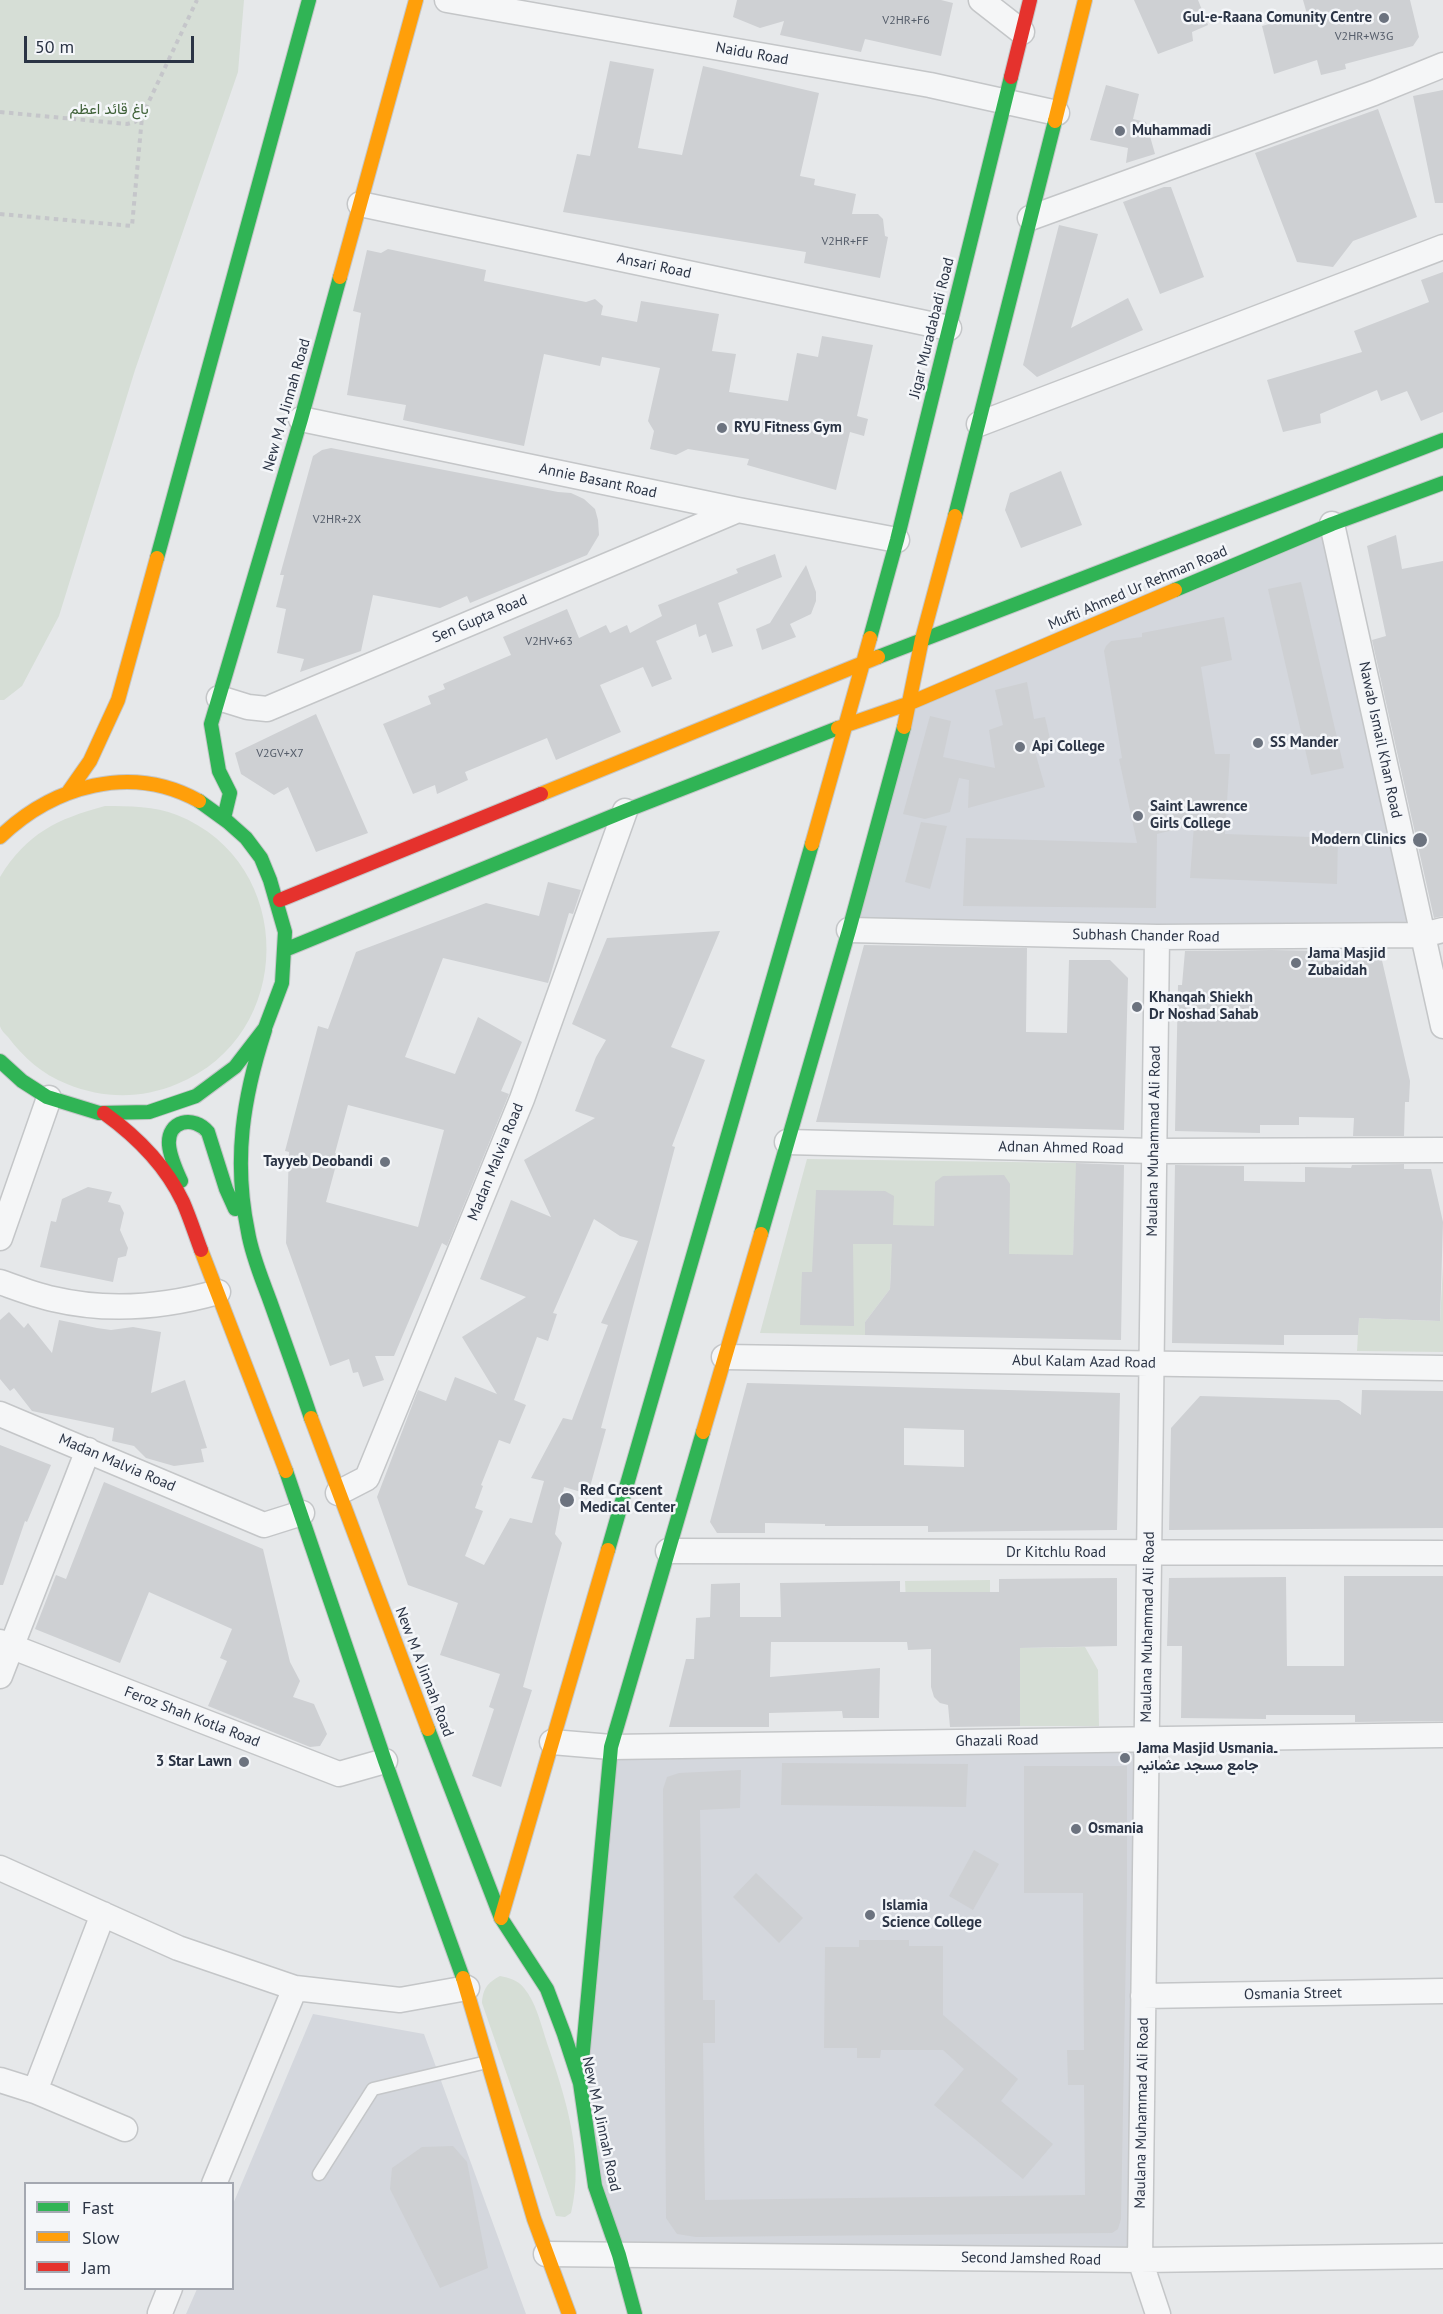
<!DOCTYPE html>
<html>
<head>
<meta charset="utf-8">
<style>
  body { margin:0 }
  #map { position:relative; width:1443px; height:2314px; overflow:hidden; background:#e6e8ea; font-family:"PT Sans",sans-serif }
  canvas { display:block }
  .legend { position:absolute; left:24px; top:2182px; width:210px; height:108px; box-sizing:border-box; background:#f4f6f9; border:2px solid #a4a8b1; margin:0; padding:8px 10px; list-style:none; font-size:18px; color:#2b3445 }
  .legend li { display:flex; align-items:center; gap:12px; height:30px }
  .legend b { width:30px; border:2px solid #a4a8b1 }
  .scale { position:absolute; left:24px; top:36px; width:170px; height:27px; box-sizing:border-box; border:3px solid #2b3445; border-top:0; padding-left:8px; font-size:18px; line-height:21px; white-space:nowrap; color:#2b3445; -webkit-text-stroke:4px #f4f6f9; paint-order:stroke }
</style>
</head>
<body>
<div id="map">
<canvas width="1443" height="2314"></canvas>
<ul class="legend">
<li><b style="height:8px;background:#30b455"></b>Fast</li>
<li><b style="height:8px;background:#ff9f0a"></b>Slow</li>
<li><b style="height:8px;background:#e5322d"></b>Jam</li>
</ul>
<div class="scale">50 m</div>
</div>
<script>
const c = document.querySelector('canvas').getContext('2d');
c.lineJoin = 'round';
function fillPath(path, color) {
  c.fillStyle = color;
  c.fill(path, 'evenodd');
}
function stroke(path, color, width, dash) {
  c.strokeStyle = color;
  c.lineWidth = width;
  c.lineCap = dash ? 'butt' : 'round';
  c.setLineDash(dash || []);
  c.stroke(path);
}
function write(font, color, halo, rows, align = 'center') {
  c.font = font + ' "PT Sans",Vazirmatn,sans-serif';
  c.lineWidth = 5;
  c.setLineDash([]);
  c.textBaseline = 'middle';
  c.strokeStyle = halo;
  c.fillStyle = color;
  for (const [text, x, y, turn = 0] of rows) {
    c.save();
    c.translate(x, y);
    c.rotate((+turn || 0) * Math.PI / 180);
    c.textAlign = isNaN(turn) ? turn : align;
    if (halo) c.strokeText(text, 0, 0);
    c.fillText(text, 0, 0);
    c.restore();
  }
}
const built = new Path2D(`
  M1332,524l91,411 -574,-5 61,-227z
  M1147,1738l-7,522 -521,-5 -39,-172 31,-336z
  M313,2014l111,20 102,280h-340l11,-25 35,-1 1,-84z`);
const green = new Path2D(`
  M0,0h244l-6,72 -103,298 -76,246 -37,70 -18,14h-4z
  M105,806c25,0 49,0 72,9 120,48 119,221 0,269 -36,15 -73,15 -110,0 -25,-10 -43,-26 -59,-47 -3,-3 -7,-7 -8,-11 0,-12 0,-28 0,-41 0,-36 0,-72 0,-108 27,-44 57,-58 105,-71z
  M807,1159l270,4 -4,93 -100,-2 -82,9 -1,26 -25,33v13l-105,-2z
  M1443,1266v86l-86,-1 2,-33 81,3z
  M990,1580v12h-60l-24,9 -1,-20z
  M1085,1647l13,23 1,56h-79v-78z
  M500,1976c9,2 18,4 24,12 12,14 17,37 23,55 18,53 38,113 24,170l-6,4 -9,-1 -74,-213c1,-14 5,-20 18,-27z`);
const building = new Path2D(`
  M737,0h204l12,3 -12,53 -76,-17 -4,13 -81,-17 4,-14 -24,7 -27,-11z
  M1134,0h64l10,25 -16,7 1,9 -35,13z
  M1303,0h107l9,37 -6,9 -68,18 1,5 -25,6 -4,-15 -43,14 -12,-48 45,-12z
  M610,61l44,8 -16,79 44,7 21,-89 116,27 -19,83 15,3 -1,6 42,9 -4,20h26l5,5 2,17 3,1 -8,41 -76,-15 2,-11 -243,-40 14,-58 13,2z
  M1106,85l33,9 -6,25 13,3 9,32 -29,9 2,-15 -38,-8z
  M1443,90v113h-8l-22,-107z
  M1378,109l39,108 -64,24 -20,26 -36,-5 -42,-109z
  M1164,187h7l33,90 -44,17 -37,-92z
  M1059,225l39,9 -27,94 57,-30 15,32 -106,47 -14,-12z
  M388,249l98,21 -2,11 102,21 9,-3 8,7 -2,9 36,7 4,-21 78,13 -7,37 24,3 -7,38 59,9 9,-48 21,4 4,-21 51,9 -16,71 11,3 -4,17 -14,-4 -14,58 -89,-25 2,-6 -61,-10 -12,6 -26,-6 4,-18 -6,-10 12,-53 -58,-11 -2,9 -56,-12 -20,92 -121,-26 3,-15 -59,-10 14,-82 -8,-2 14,-61 14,3z
  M1443,272v140l-22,9 -14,-30 -26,10 -4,-11 -57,24 1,9 -38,9 -16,-52 95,-28 -8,-21 75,-29 -8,-22z
  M331,448l227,44 13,1 13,6 11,10 3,11 1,15 -12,20 -117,48 -3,-7 -27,12 -67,-13 -12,56 -61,21 4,-13 -27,-6 9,-44 -10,-2 8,-32h-4l33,-119 9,-6z
  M1061,471l21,54 -61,23 -16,-38 5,-17z
  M1396,535l6,34 41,-8v355l-9,2 -62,-278 14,-4 -19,-90z
  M775,554l7,23 -64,26 15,43 -21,7 -6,-19 -7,3 -3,-13 -40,17 16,38 -20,8 -9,-20 -43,18 21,47 -65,28 -9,-22 -82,34 3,8 -31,14 -2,-9 -22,9 -30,-70 48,-20 -3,-8 17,-7 -2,-5 68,-29 -8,-18 64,-28 12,29 27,-13 4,8 17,-8 3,8 32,-17 -4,-11 80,-32 -2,-4z
  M806,565l10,27v9l-5,13 -21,10 6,13 -34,13 -6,-21 14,-6z
  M1301,582l43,186 -33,7 -43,-186z
  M1224,617l8,43 -31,7 14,87h15l-5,80 113,4 -1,46 -147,-6 4,-53 -37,9 -1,74 -193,-2 3,-68 171,5 -18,-84 3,-1 -18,-107 2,-5 5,-5 31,-4v-4z
  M1027,682l7,37 11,-2 6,26 -17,5 11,39 -77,21 1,-28 -10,-2 -9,34 -25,7 -22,-5 27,-98 21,5 -8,36 52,11 -6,-38 14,-5 -8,-35z
  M316,714l52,119 -52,19 -28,-65 -14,8 -33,-21 -6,-21z
  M921,822l26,4 -17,63 -25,-7z
  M548,882l33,8 -8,24 -4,-1 -21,70 -105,-25 -38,99 50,17 23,-57 44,25 -21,49 8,3 -62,152 -5,-3 -48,113h-19l9,24 -21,7 -5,-15 -5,1 -4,-14 -19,7 -44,-123 3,-91 -4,-1 33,-125 10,3 28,-77 130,-49 53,13zM348,1105l96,25 -26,97 -92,-25 13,-48 -4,-1z
  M720,931l-49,116 34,13 -33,86 3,1 -74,281 5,1 -18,65 -24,-7 -9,47 7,9 -39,144 9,3 -31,97 -29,-11 22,-67 -5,-2 11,-33 -60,-19 18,-52 -50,-18 -31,-88 41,-107 28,11 9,-24 42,17 -35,-57 64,-40 -46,-18 31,-79 40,17 -27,-57 71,-42 -20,-7 21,-54 10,-17 -34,-16 35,-86zM594,1219l26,17 18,5 -37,82 7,2 -36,95 -9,-2 -32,60 13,3 -12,42 -22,-5 -26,47 -19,-9 18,-45 -8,-3 8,-22 -2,-1 18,-45 11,4 16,-39 -12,-5 23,-63 11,4 9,-27 -4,-1z
  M864,945l163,3 -1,84 41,1 2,-73h41l18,18 -4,152 -308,-8z
  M1272,950l108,2 30,129 -1,21h-4l-1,34h-51l1,-18 -55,-1v8h-39v8l-85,-2 3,-146h4l3,-34z
  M1076,1163l48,2 -3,175 -256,-5v-13l25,-33 2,-45h-39l1,82 -54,-1 2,-53h10l4,-82 69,1 9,5 -1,29 41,1 1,-44 8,-6 61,-1 6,9 -1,70 64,1z
  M1404,1164v5h27l12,53 -3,99 -81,-3 -1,17h-74v10l-112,-2 3,-178 69,1v15l61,1v-15l46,1 1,-3z
  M88,1187l24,5 -4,10 12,3 4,8 -4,17 8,18 -2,8 -8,2 -5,24 -73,-15 11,-46 5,1 6,-23z
  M9,1312l15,16 4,-5 24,30 7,-33 38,8 14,2 22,-3 28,5 -10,61 34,-13 22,68 -6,1 3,13 -30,4 -28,-8 -12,-12 -22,-5 2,-13 -82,-17 -18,-23 -4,3 -10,-12v-59z
  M747,1383l373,10 -3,137 -189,2v-6h-103v-2l-60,-1v10h-48l-7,-11zM904,1428l60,2v37l-60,-2z
  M1362,1390l81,1v137l-274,2 2,-102 29,-32 139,4 22,15z
  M0,1445l51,20 -24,57 -2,-1 -22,64h-3z
  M104,1482l159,67 27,113 10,19 -7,16 21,7 13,30 -7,12 -10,1 -102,-41 19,-45 -7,-3 12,-29 -83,-37 -29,71 -85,-34 21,-54 10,4z
  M1344,1576h99v145l-88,1v-7h-89v4l-85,-1 1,-72h-15l2,-68 117,-1 1,89h57z
  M1117,1578v68l-97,2v78l-70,1 -2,-22 -8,-2 -6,-6 -3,-10v-38l-23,1 -1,-8h-136l-1,35 110,-9 -1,50h-36l-1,-7 -73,2v14h-100l17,-68h8l2,-41 14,-1 1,-33 29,-1v34h41l-1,-34 120,-2v11h99v-13z
  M782,1763l186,1 -2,43 -185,-2z
  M1024,1766h103v127l-6,326 -3,10 -6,4 -416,4 -19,-3 -11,-16 -3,-429 4,-12 12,-4 62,-3 -1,38 -40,2 3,190h12v43h-12l2,157 380,-5 -1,-110h-16l-1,-35h17l-1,-157h-59z
  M974,1850l25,14 -26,46 -24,-14z
  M756,1873l47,45 -24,25 -46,-46z
  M859,1940h50v6h34v69l75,64 -17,22 52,43 -30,35 -89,-74 30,-36 -21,-19h-62l-1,8h-23v-10h-33l1,-101h34z
  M453,2146l14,16 21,106 -48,20 -50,-99 2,-21 30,-21z`);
const path = new Path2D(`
  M0,112l127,12 8,-2 7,-6 55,-116
  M0,214l132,12 10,-109`);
const lane = new Path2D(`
  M319,2174l54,-85 114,-27`);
const street = new Path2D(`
  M447,0l483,85 127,28
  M981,0l41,32
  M360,204l589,124
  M1030,218l344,-125 69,-28
  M301,419l437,91 159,30
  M979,424l464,-177
  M1332,524l111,502
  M219,698l29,9 19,2 471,-199
  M849,930l308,7 266,-2 20,-5
  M1157,937l-17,1323 18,54
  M787,1142l367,9 289,-1
  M0,1238l49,-140
  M0,1282c17,6 35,13 53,17 55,13 112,8 165,-7
  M724,1357l719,11
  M0,1414l264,111 38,-12
  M338,1493l29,-15 155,-379 103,-288
  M668,1551l775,2
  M0,1642l339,132 46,-13
  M0,1676l88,-226
  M552,1742l59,5 832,-12
  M0,1868l178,80 117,40 105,12 67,-12
  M1143,1996l300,-5
  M0,2080l35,11 90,38
  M35,2091l68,-177
  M214,2184l81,-196
  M546,2254l594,6 303,-4
  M160,2313l10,-25`);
const fast = new Path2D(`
  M955,516l100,-395
  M157,558l152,-558
  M1175,590l157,-66 111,-41
  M870,638l27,-98 114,-463
  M878,657l565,-217
  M224,818l6,-25 -11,-22 -8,-47 90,-305 39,-142
  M287,949l338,-138 213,-83
  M265,1030c-22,68 -32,130 -17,202 4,24 14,47 22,69 14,39 28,78 41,117
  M0,1061l22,20 25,16 52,16 50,-1 47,-16 39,-29 30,-39 17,-45 3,-51 -15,-52 -9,-22 -15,-20 -18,-16 -29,-21
  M181,1181c-5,-11 -11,-24 -12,-36 -2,-25 25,-30 39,-13l18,57 9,20
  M761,1234l88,-304 55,-203
  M286,1471l99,290 78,217
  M608,1550l204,-706
  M428,1729l73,189 46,71 17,45 16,49 15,103 24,69 16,59
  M580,2083l31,-336 92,-315`);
const slow = new Path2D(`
  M1055,121l30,-121
  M340,277l76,-277
  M904,727l18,-88 33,-123
  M838,728l72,-25 265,-113
  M69,791l21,-30 28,-61 39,-142
  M541,794l337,-137
  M0,837c53,-51 131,-74 199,-36
  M812,844l58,-206
  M201,1250l85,221
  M311,1418l117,311
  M703,1432l58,-198
  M501,1918l107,-368
  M463,1978l71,241 35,95`);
const jam = new Path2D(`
  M1011,77l19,-77
  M280,900l261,-106
  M104,1113c32,23 62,53 79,89 7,16 12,32 18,48`);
const markers = [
  [1384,18,6,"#6c737f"],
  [1120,131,6,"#6c737f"],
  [722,428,6,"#6c737f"],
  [1258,743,6,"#6c737f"],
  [1020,747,6,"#6c737f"],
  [1138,816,6,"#6c737f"],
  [1420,840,8,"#6c737f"],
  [1296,963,6,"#6c737f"],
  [1137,1007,6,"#6c737f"],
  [385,1162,6,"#6c737f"],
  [567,1500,8,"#6c737f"],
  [1125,1758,6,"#6c737f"],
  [244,1762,6,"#6c737f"],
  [1076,1829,6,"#6c737f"],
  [870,1915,6,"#6c737f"]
];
const numberNames = [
  ["V2HR+F6",906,21],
  ["V2HR+W3G",1364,37],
  ["V2HR+FF",845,242],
  ["V2HR+2X",337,520],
  ["V2HV+63",549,642],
  ["V2GV+X7",280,754]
];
const poiNames = [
  ["Gul-e-Raana Comunity Centre",1372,18,"right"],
  ["Muhammadi",1132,131],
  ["RYU Fitness Gym",734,428],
  ["SS Mander",1270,743],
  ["Api College",1032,747],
  ["Saint Lawrence",1150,807],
  ["Girls College",1150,824],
  ["Modern Clinics",1406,840,"right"],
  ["Jama Masjid",1308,954],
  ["Zubaidah",1308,971],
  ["Khanqah Shiekh",1149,998],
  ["Dr Noshad Sahab",1149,1015],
  ["Tayyeb Deobandi",373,1162,"right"],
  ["Red Crescent",580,1491],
  ["Medical Center",580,1508],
  ["Jama Masjid Usmania۔",1137,1749],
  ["جامع مسجد عثمانیہ",1137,1766],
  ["3 Star Lawn",232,1762,"right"],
  ["Osmania",1088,1829],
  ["Islamia",882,1906],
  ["Science College",882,1923]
];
const streetNames = [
  ["Naidu Road",752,54,10],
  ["Ansari Road",654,266,12],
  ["Jigar Muradabadi Road",932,328,-76],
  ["New M A Jinnah Road",287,405,-74],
  ["Annie Basant Road",598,481,12],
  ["Mufti Ahmed Ur Rehman Road",1138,588,-23],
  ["Sen Gupta Road",480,619,-23],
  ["Nawab Ismail Khan Road",1380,740,78],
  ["Subhash Chander Road",1146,936,1],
  ["Maulana Muhammad Ali Road",1154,1141,-89],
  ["Adnan Ahmed Road",1061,1148,1],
  ["Madan Malvia Road",496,1162,-68],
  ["Abul Kalam Azad Road",1084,1362,1],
  ["Madan Malvia Road",117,1463,23],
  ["Dr Kitchlu Road",1056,1553],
  ["Maulana Muhammad Ali Road",1148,1627,-89],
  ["New M A Jinnah Road",424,1672,69],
  ["Feroz Shah Kotla Road",192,1717,21],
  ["Ghazali Road",997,1741,-1],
  ["Osmania Street",1293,1994,-1],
  ["Maulana Muhammad Ali Road",1142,2113,-89],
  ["New M A Jinnah Road",601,2124,78],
  ["Second Jamshed Road",1031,2259,1]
];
const parkNames = [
  ["باغ قائد اعظم",109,110]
];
fillPath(built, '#d4d7dd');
fillPath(green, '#d6ded6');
fillPath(building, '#ced0d3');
stroke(lane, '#c4c6c8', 15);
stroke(street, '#c4c6c8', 27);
stroke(fast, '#c4c6c8', 16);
stroke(slow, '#c4c6c8', 16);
stroke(jam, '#c4c6c8', 16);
stroke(path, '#c5c6ca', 4, [4.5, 4.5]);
stroke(lane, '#f5f6f7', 12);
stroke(street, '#f5f6f7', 24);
stroke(fast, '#30b455', 14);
stroke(slow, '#ff9f0a', 14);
stroke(jam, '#e5322d', 14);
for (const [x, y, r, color] of markers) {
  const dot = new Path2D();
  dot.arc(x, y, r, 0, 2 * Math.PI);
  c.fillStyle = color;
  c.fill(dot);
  stroke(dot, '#f4f6f9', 2);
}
write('12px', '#545c69', null, numberNames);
write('bold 15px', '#2b3445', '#f4f6f9', poiNames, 'left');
write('15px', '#2b3445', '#f4f6f9', streetNames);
write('15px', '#3f6138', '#f4f6f9', parkNames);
</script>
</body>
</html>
